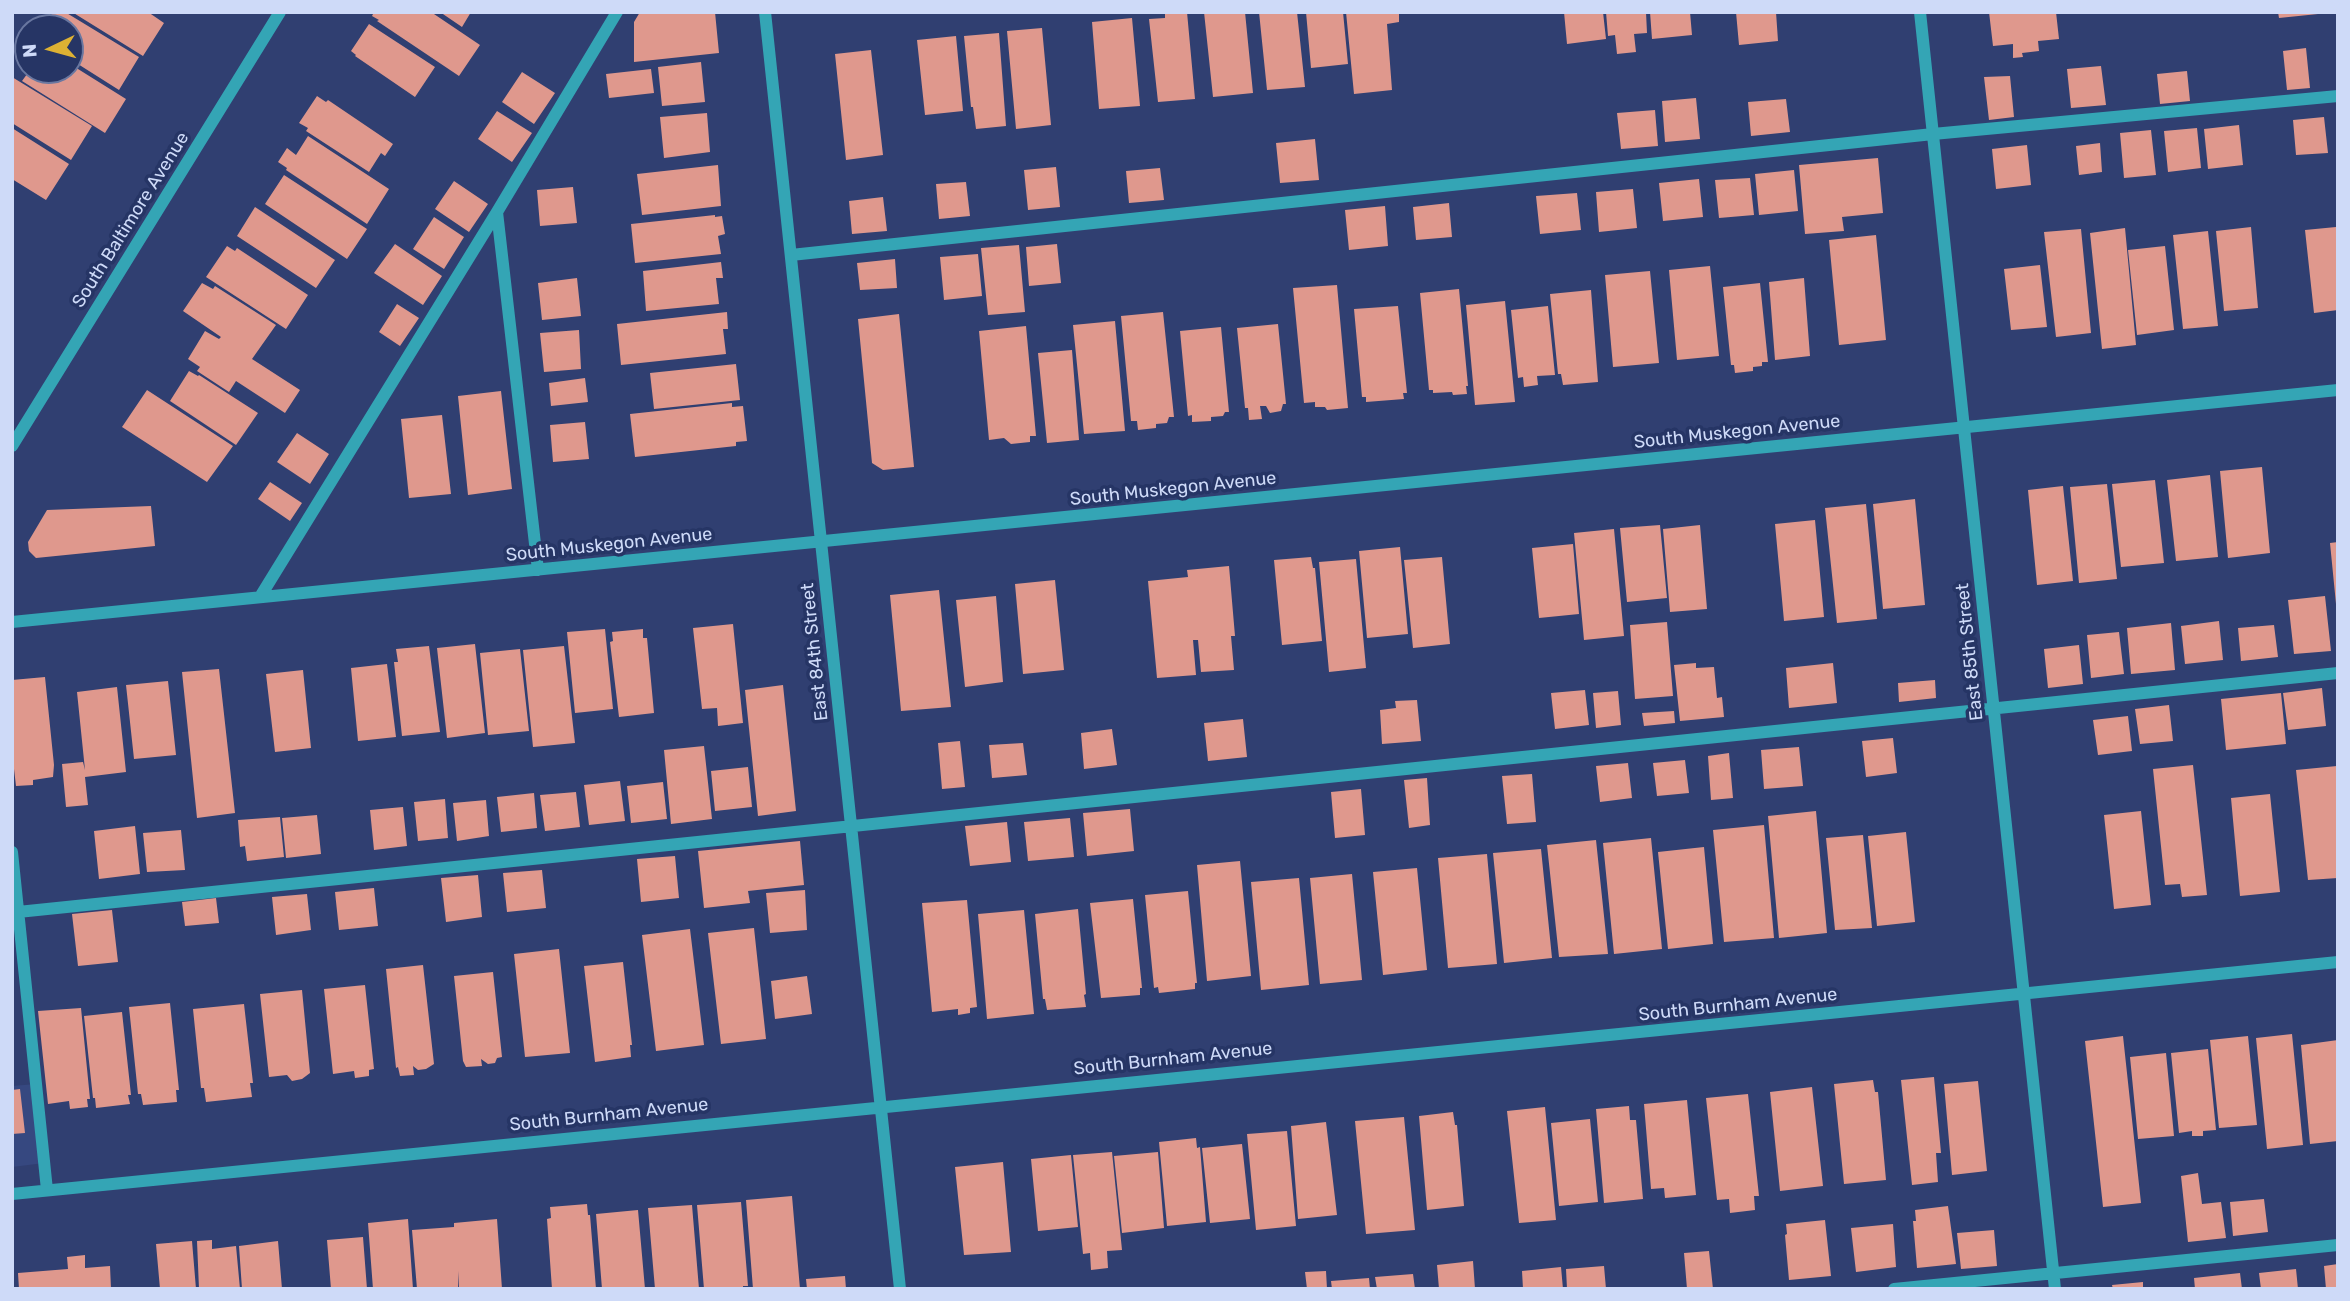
<!DOCTYPE html>
<html>
<head>
<meta charset="utf-8">
<style>
  body { margin:0 }
  #map { position:relative; width:2350px; height:1301px; overflow:hidden; background:#303f71; font-family:Rubik,sans-serif }
  canvas { display:block }
  .frame { position:absolute; inset:0; border:14px solid #cedaf8; pointer-events:none }
  .north { position:absolute; left:14px; top:14px; width:70px; height:70px; box-sizing:border-box; background:#263565; border:2px solid #6977a0; border-radius:50%; rotate:265deg; font-size:19px; font-weight:700; line-height:28px; text-align:center; color:#cedaf8 }
  .north::after { content:''; display:block; margin:auto; width:24px; height:32px; background:#ddb133; clip-path:polygon(50% 0,100% 100%,50% 72%,0 100%) }
</style>
</head>
<body>
<div id="map">
<canvas width="2350" height="1301"></canvas>
<div class="frame"></div>
<div class="north">N</div>
</div>
<script>
const c = document.querySelector('canvas').getContext('2d');
c.lineJoin = 'round';
function fillPath(path, color) {
  c.fillStyle = color;
  c.fill(path, 'evenodd');
}
function stroke(path, color, width, dash) {
  c.strokeStyle = color;
  c.lineWidth = width;
  c.lineCap = dash ? 'butt' : 'round';
  c.setLineDash(dash || []);
  c.stroke(path);
}
function write(font, color, halo, rows, align = 'center') {
  c.font = font + ' Rubik,sans-serif';
  c.lineWidth = 7;
  c.setLineDash([]);
  c.textBaseline = 'middle';
  c.strokeStyle = halo;
  c.fillStyle = color;
  for (const [text, x, y, turn = 0] of rows) {
    c.save();
    c.translate(x, y);
    c.rotate((+turn || 0) * Math.PI / 180);
    c.textAlign = isNaN(turn) ? turn : align;
    if (halo) c.strokeText(text, 0, 0);
    c.fillText(text, 0, 0);
    c.restore();
  }
}
const built = new Path2D(`
  M36,1084l8,79 -32,4v-81z`);
const building = new Path2D(`
  M53,12h12l74,45 -20,33 -49,-31v-31h-27z
  M72,12h76l16,11 -21,33z
  M374,12h57l49,33 -21,31 -82,-55 2,-1 -7,-4z
  M440,12h31l-9,15z
  M640,12h75l4,41 -85,9v-40z
  M1165,12h22l8,87 -37,3 -9,-83 16,-1z
  M1204,12h41l8,81 -40,4z
  M1259,12h38l8,75 -38,3z
  M1306,12h37l5,52 -37,4z
  M1346,12h53v10l-12,2 5,66 -38,4z
  M1564,12h39l3,27 -39,5z
  M1606,12h40l1,21 -13,1 2,18 -19,2 -2,-19 -7,1z
  M1650,12h40l2,23 -40,4z
  M1736,12h40l2,29 -39,4z
  M1989,12h67l3,27 -21,2 1,10 -17,2 1,4 -10,1v-14l-20,2z
  M2278,12h40v2l-39,4z
  M1132,18l8,88 -41,3 -7,-87z
  M369,24l66,43 -20,30 -60,-41 1,-1 -5,-4z
  M1042,28l9,97 -35,4 -9,-98z
  M999,33l7,93 -30,3 -3,-22h-2l-7,-71z
  M956,36l7,75 -38,4 -8,-75z
  M2306,48l4,40 -23,2 -4,-39z
  M871,50l12,105 -37,5 -11,-106z
  M701,62l4,40 -43,4 -4,-39z
  M70,64l56,35 -21,34 -83,-52 8,-11h40z
  M2101,66l5,39 -35,3 -4,-39z
  M651,69l3,24 -45,5 -3,-24z
  M2187,71l3,30 -30,3 -3,-30z
  M522,72l33,21 -21,31 -32,-22z
  M2010,76l4,41 -25,3 -5,-43z
  M12,77l80,49 -21,34 -59,-37z
  M317,96l9,6 2,-2 65,44 -8,12 -4,-3 -12,19 -63,-41 2,-3 -9,-5z
  M1696,98l4,41 -35,3 -3,-41z
  M1786,99l4,33 -39,4 -3,-34z
  M1655,110l3,36 -37,3 -4,-36z
  M497,111l35,22 -20,29 -34,-23z
  M707,113l3,39 -46,6 -4,-41z
  M2324,117l4,36 -32,2 -3,-35z
  M2239,125l4,40 -35,4 -4,-40z
  M12,128l57,36 -23,36 -34,-21z
  M2197,128l4,40 -33,4 -4,-41z
  M2151,130l5,45 -32,3 -4,-45z
  M308,136l81,53 -22,35 -81,-54 1,-2 -9,-6 9,-14 9,7z
  M1315,139l4,41 -39,3 -4,-40z
  M2100,143l2,29 -23,3 -3,-29z
  M2027,145l4,40 -35,4 -4,-40z
  M1878,158l5,55 -41,4 2,14 -39,3 -6,-69z
  M718,165l3,41 -79,9 -5,-41z
  M1056,167l4,40 -32,3 -4,-40z
  M1160,168l4,32 -35,3 -3,-32z
  M1794,170l4,41 -39,4 -4,-41z
  M284,175l83,54 -20,30 -82,-55z
  M1750,178l4,37 -35,3 -4,-38z
  M1699,179l4,38 -40,4 -4,-38z
  M454,181l34,23 -19,28 -34,-23z
  M966,182l4,34 -31,3 -3,-35z
  M573,187l4,36 -37,3 -3,-36z
  M1633,189l4,39 -38,4 -3,-40z
  M1577,193l4,37 -41,4 -4,-38z
  M883,197l4,34 -35,3 -3,-33z
  M1449,203l3,34 -36,3 -3,-33z
  M1385,206l3,40 -39,4 -4,-40z
  M255,207l80,53 -19,28 -79,-52z
  M715,215v2l7,-1 3,18 -7,2 3,18 -86,9 -4,-39z
  M434,217l30,20 -20,32 -31,-20z
  M2251,227l7,81 -34,3 -8,-80z
  M2336,227l2,83 -24,3 -9,-83z
  M2125,228l11,117 -34,4 -12,-116z
  M2081,229l10,104 -35,4 -12,-105z
  M2208,231l10,95 -35,3 -10,-94z
  M1876,235l10,105 -47,5 -10,-105z
  M395,244l47,32 -19,29 -49,-32z
  M1057,244l4,39 -32,3 -3,-39z
  M1019,245l6,67 -37,3 -7,-67z
  M227,246l8,5 2,-3 71,47 -22,34 -80,-52z
  M2165,246l9,84 -37,5 -9,-85z
  M978,254l4,42 -38,4 -4,-43z
  M895,259l2,29 -37,2 -3,-27z
  M721,262l2,16h-7l3,26 -73,7 -3,-40z
  M2040,265l7,62 -36,3 -7,-61z
  M1710,266l9,90 -42,4 -8,-90z
  M1650,271l9,92 -46,4 -8,-92z
  M577,278l4,38 -39,4 -4,-37z
  M1804,278l6,78 -35,4 -6,-78z
  M202,283l11,6 2,-3 61,39 -24,34 48,31 -15,23 -49,-32 -7,11 -32,-21 3,-4 -12,-8 17,-28 14,8 2,-2 -38,-26z
  M1760,283l8,79h-6v4l-9,1v4l-18,2 -1,-8h-3l-8,-78z
  M1337,285l11,123 -21,2 -2,-3h-10v-5l-11,1 -11,-115z
  M1459,289l9,97h-2l1,8 -14,1 -1,-3 -19,1v-3h-4l-9,-97z
  M1591,290l7,92 -35,3 -2,-11h-3l-8,-80z
  M1505,301l10,101 -40,3 -9,-100z
  M397,304l22,14 -19,28 -21,-14z
  M1398,306l9,87h-4l1,6 -38,3v-5h-4l-8,-88z
  M1548,306l7,69 -18,1 1,9 -14,2 -1,-10 -5,1 -7,-68z
  M727,312l1,17h-5l3,25 -105,11 -4,-41z
  M1163,312l11,105h-5l-2,6 -11,1v4l-18,2 -1,-9h-6l-10,-105z
  M899,314l15,153 -31,3 -11,-7 -14,-144z
  M1115,321l10,110 -41,3 -11,-109z
  M1278,324l8,80h-3l-2,7 -11,2 -4,-7h-6l2,13 -13,1 -1,-12h-3l-8,-80z
  M1026,326l10,110h-6v6l-19,2 -7,-6 -15,2 -10,-109z
  M1221,327l8,85h-4l-2,4 -12,1v4l-19,1v-7l-4,1 -8,-85z
  M579,330l2,39 -37,3 -4,-39z
  M1072,350l7,90 -32,3 -9,-90z
  M736,364l4,36 -86,9 -4,-36z
  M189,371l9,5 1,-1 59,38 -22,32 -66,-44z
  M585,378l3,24 -37,4 -2,-23z
  M147,390l86,56 -26,36 -85,-55z
  M501,391l11,98 -44,6 -10,-99z
  M732,403v4l11,-1 4,35 -11,1v4l-101,11 -5,-43z
  M442,415l9,79 -42,4 -8,-79z
  M585,422l4,37 -36,3 -3,-37z
  M297,433l32,21 -19,30 -33,-22z
  M2262,467l8,86 -42,5 -8,-87z
  M2210,475l8,82 -42,4 -9,-81z
  M2155,480l9,83 -43,4 -9,-83z
  M270,482l32,21 -12,18 -32,-22z
  M2107,484l10,95 -38,4 -9,-96z
  M2063,486l10,95 -36,4 -9,-95z
  M1915,499l10,106 -42,4 -10,-105z
  M1866,504l11,115 -40,4 -12,-115z
  M151,506l4,40 -119,12 -7,-7 -1,-9 19,-32z
  M1815,520l9,97 -40,4 -9,-97z
  M1660,525l7,73 -40,4 -7,-74z
  M1700,525l7,84 -37,3 -7,-83z
  M1614,529l10,107 -40,4 -10,-107z
  M2338,542v62h-2l-6,-61z
  M1573,544l6,70 -40,4 -7,-70z
  M1400,547l8,87 -41,4 -8,-87z
  M1311,557l2,11h2l7,73 -40,4 -8,-85z
  M1442,557l8,87 -37,4 -9,-88z
  M1356,559l10,109 -37,4 -10,-110z
  M1229,566l6,70h-4l3,34 -33,2 -3,-32h-5l3,35 -39,3 -9,-97 40,-4 -1,-7z
  M1055,580l9,90 -41,4 -8,-90z
  M939,590l12,117 -50,4 -11,-116z
  M996,596l7,86 -38,5 -9,-87z
  M2325,596l6,55 -37,3 -6,-54z
  M2219,621l4,39 -38,4 -4,-38z
  M1667,622l6,74 -38,3 -5,-74z
  M2171,623l4,47 -44,4 -4,-46z
  M733,624l10,99 -25,3 -1,-18 -15,1 -9,-81z
  M2274,625l4,32 -37,4 -3,-33z
  M605,629l8,80 -38,4 -8,-81z
  M643,629v9h4l7,75 -35,4 -9,-75 3,-1 -1,-9z
  M2119,632l5,42 -33,4 -4,-43z
  M475,644l10,89 -38,5 -10,-90z
  M2079,645l4,39 -35,4 -4,-39z
  M429,646l11,86 -38,4 -8,-74h4l-2,-13z
  M564,646l11,97 -42,4 -10,-97z
  M520,649l9,82 -41,4 -8,-82z
  M1696,663v5l18,-1 3,31 5,-1 2,20 -44,4 -6,-56z
  M1833,663l4,40 -48,5 -3,-40z
  M387,664l9,73 -38,4 -7,-73z
  M219,669l16,144 -38,5 -15,-146z
  M303,670l8,78 -36,4 -9,-78z
  M45,677l9,88 -1,12 -20,3v5l-17,1 -4,-34v-72z
  M1935,680l1,18 -37,4 -1,-19z
  M168,681l8,74 -42,4 -8,-74z
  M783,685l13,126 -38,5 -13,-126z
  M117,687l9,85 -41,5 3,28 -22,2 -4,-43 21,-2 2,8 -8,-78z
  M2322,688l4,38 -38,4 -5,-37z
  M1585,690l4,35 -34,4 -4,-36z
  M1618,691l3,34 -25,3 -3,-35z
  M2281,693l5,51 -60,6 -5,-51z
  M1417,700l4,41 -39,3 -2,-34 16,-2 -1,-7z
  M2169,705l4,36 -33,3 -5,-35z
  M1674,711l1,12 -31,3 -2,-13z
  M2128,716l4,35 -34,4 -5,-35z
  M1243,719l4,38 -39,4 -4,-38z
  M1112,729l5,36 -33,4 -3,-36z
  M1893,738l4,35 -31,4 -4,-36z
  M960,741l5,46 -23,2 -4,-46z
  M1023,743l4,32 -35,3 -3,-33z
  M704,746l8,73 -41,5 -7,-74z
  M1799,747l4,39 -39,3 -3,-39z
  M1729,753l4,45 -22,2 -3,-44z
  M1685,760l4,33 -32,3 -4,-33z
  M1628,763l4,35 -32,4 -4,-36z
  M2193,765l14,130 -25,2 -2,-13 -15,1 -12,-116z
  M2337,766l1,112 -30,2 -12,-110z
  M748,767l4,40 -37,4 -4,-40z
  M1532,774l4,48 -29,2 -5,-48z
  M1427,778l3,47 -21,3 -5,-48z
  M620,781l5,40 -36,4 -5,-40z
  M663,782l4,37 -36,4 -4,-37z
  M1361,789l4,46 -30,3 -4,-46z
  M576,792l4,35 -35,4 -5,-36z
  M534,793l3,35 -36,4 -4,-35z
  M2270,794l10,98 -40,4 -9,-98z
  M445,799l3,39 -30,3 -4,-39z
  M486,800l3,36 -32,5 -4,-38z
  M403,807l4,39 -33,4 -4,-40z
  M1130,809l4,42 -47,5 -4,-43z
  M1816,811l11,122 -48,5 -11,-122z
  M2141,811l10,94 -37,4 -10,-94z
  M317,815l4,39 -35,4 -4,-40z
  M280,817l4,40 -37,4 -2,-15 -5,1 -2,-27z
  M1070,818l4,39 -46,4 -4,-39z
  M1007,822l4,40 -41,4 -5,-40z
  M1764,825l10,113 -50,4 -11,-112z
  M135,826l5,48 -41,5 -5,-48z
  M181,830l4,40 -38,2 -4,-39z
  M1906,832l9,90 -38,4 -9,-90z
  M1863,835l9,93 -37,2 -9,-92z
  M1651,838l11,111 -48,5 -11,-111z
  M1596,840l12,114 -49,3 -12,-112z
  M800,841l4,44 -56,6 2,12 -46,5 -6,-57z
  M1704,847l9,97 -45,5 -10,-97z
  M1541,849l11,109 -48,5 -11,-110z
  M1487,854l10,110 -49,4 -10,-110z
  M675,856l4,42 -38,4 -4,-43z
  M1240,861l11,115 -44,5 -10,-116z
  M1417,868l10,102 -44,5 -10,-103z
  M542,870l4,38 -39,4 -4,-39z
  M1352,874l10,106 -42,4 -10,-106z
  M478,875l4,42 -36,5 -5,-44z
  M1299,878l10,107 -48,5 -10,-108z
  M374,888l4,38 -39,4 -4,-38z
  M805,890l2,40 -37,3 -4,-40z
  M1188,891l9,92h-2v6l-36,4 -1,-6 -4,1 -9,-93z
  M307,894l4,36 -35,5 -4,-38z
  M216,898l3,25 -34,3 -3,-24z
  M1133,899l9,89h-2v7l-39,3 -11,-95z
  M967,900l10,107 -7,1v5l-12,2v-6l-26,3 -10,-109z
  M1078,909l8,85 -2,1 2,12 -39,3 -2,-11h-2l-8,-85z
  M112,910l6,52 -40,4 -6,-52z
  M1024,910l10,104 -47,5 -9,-105z
  M754,928l12,111 -45,5 -13,-111z
  M690,929l14,116 -48,6 -14,-116z
  M559,949l11,104 -45,4 -11,-103z
  M623,962l9,83h-2l1,12 -36,5 -11,-96z
  M423,965l11,99 -8,5 -8,1 -5,-4 1,9 -14,1 -2,-9 -2,1 -10,-99z
  M493,972l9,85 -5,1 -2,5 -7,1 -7,-5 1,7 -16,1 -3,-6 -9,-85z
  M807,976l5,38 -37,5 -4,-38z
  M365,985l9,84 -5,1v6l-14,2 -1,-7 -21,3 -9,-85z
  M302,990l8,83 -8,6 -10,2 -5,-6 -18,2 -9,-83z
  M170,1003l9,87h-3l1,12 -34,3 -2,-11h-3l-9,-87z
  M244,1004l9,79h-3l2,14 -46,5 -2,-14h-3l-8,-79z
  M81,1008l9,91h-3l1,8 -18,2 -1,-8 -21,3 -10,-93z
  M122,1012l9,83h-3l2,9 -34,4 -1,-10h-2l-9,-82z
  M2292,1034l11,111 -36,4 -11,-111z
  M2123,1036l18,167 -38,4 -18,-166z
  M2248,1036l9,89 -38,3 -9,-88z
  M2338,1040v101l-28,3 -9,-99z
  M2208,1049l8,81 -13,1v5h-11v-5l-13,2 -8,-80z
  M2166,1053l8,83 -36,3 -8,-82z
  M1934,1077l7,76h-5l2,29 -26,3 -11,-105z
  M1873,1080l2,12h3l8,88 -42,4 -10,-100z
  M1978,1081l9,90 -35,4 -8,-91z
  M1812,1087l11,99 -43,5 -10,-99z
  M20,1089l5,44 -13,1v-44z
  M1748,1094l11,102h-5l1,14 -25,3 -1,-14 -12,1 -11,-102z
  M1687,1100l9,95 -31,3 -1,-10 -13,1 -7,-85z
  M1629,1106l1,14h6l7,79 -39,4 -8,-94z
  M1545,1107l11,113 -37,3 -12,-112z
  M1453,1112l2,13h2l7,81 -37,4 -8,-94z
  M1404,1117l11,113 -49,4 -11,-113z
  M1590,1119l8,83 -39,4 -8,-83z
  M1326,1122l11,93 -39,4 -7,-93z
  M1287,1131l9,95 -40,4 -9,-96z
  M1196,1138l1,10 3,-1 6,75 -39,4 -8,-84z
  M1242,1144l8,75 -40,4 -8,-75z
  M1112,1152l10,98 -15,1 1,17 -17,2 -1,-17 -7,1 -10,-99z
  M1158,1152l6,76 -42,5 -8,-77z
  M1071,1155l7,72 -40,4 -7,-72z
  M1003,1162l8,90 -47,3 -9,-88z
  M2198,1173l4,31 19,-2 5,36 -38,4 -7,-66z
  M792,1196l8,93h-47l-7,-89z
  M2264,1199l4,33 -35,4 -3,-34z
  M741,1202l7,84h-5v3h-13v-2l-26,2 -7,-84z
  M587,1204l1,11h2l6,74h-44l-5,-70 4,-1 -1,-11z
  M692,1205l7,84h-44l-7,-81z
  M1948,1206l8,58 -39,4 -4,-47h3l-1,-11z
  M638,1210l7,79h-43l-6,-75z
  M408,1219l5,70h-40l-5,-66z
  M497,1219l5,70h-43l-1,-18v18h-41l-5,-59 42,-3v-4z
  M1825,1220l6,56 -42,4 -4,-45 2,-1 -1,-10z
  M1893,1224l3,43 -40,5 -5,-44z
  M1994,1230l3,36 -36,3 -4,-36z
  M363,1237l4,52h-36l-4,-49z
  M212,1240v9l24,-3 4,43h-41l-2,-48z
  M192,1241l4,48h-36l-4,-45z
  M278,1241l4,48h-40l-3,-43z
  M1709,1251l4,38h-26l-3,-36z
  M85,1255v13l25,-2 1,23h-92l-1,-16 50,-4 -1,-12z
  M1473,1261l2,28h-36l-2,-24z
  M2338,1264v25h-12l-2,-23z
  M1604,1266l2,23h-39l-1,-20z
  M1561,1267l2,22h-40l-1,-18z
  M2296,1269l2,20h-37l-2,-16z
  M1326,1271l1,18h-20l-2,-17z
  M2240,1273l2,16h-47l-1,-11z
  M1413,1274l2,15h-38l-2,-12z
  M845,1276l1,13h-39l-1,-10z
  M1369,1278l1,11h-38l-1,-8z
  M2143,1282v7h-30l-1,-4z`);
const minor = new Path2D(`
  M765,12l135,1277
  M1920,12l135,1277
  M497,212l41,358
  M791,255l1142,-121 405,-38
  M12,446l268,-434
  M260,597l237,-385 120,-200
  M12,622l2326,-232
  M12,852l35,338
  M18,912l2320,-239
  M12,1194c775,-84 1551,-152 2326,-232
  M1894,1289l444,-44`);
const streetNames = [
  ["South Baltimore Avenue",131,220,-58],
  ["South Muskegon Avenue",1737,432,-6],
  ["South Muskegon Avenue",1173,489,-6],
  ["South Muskegon Avenue",609,545,-6],
  ["East 84th Street",815,652,-96],
  ["East 85th Street",1970,652,-96],
  ["South Burnham Avenue",1738,1005,-6],
  ["South Burnham Avenue",1173,1059,-6],
  ["South Burnham Avenue",609,1115,-6]
];
fillPath(built, '#364880');
fillPath(building, '#df988d');
stroke(minor, '#34a5b5', 12);
write('18px', '#cedaf8', '#263565', streetNames);
</script>
</body>
</html>
